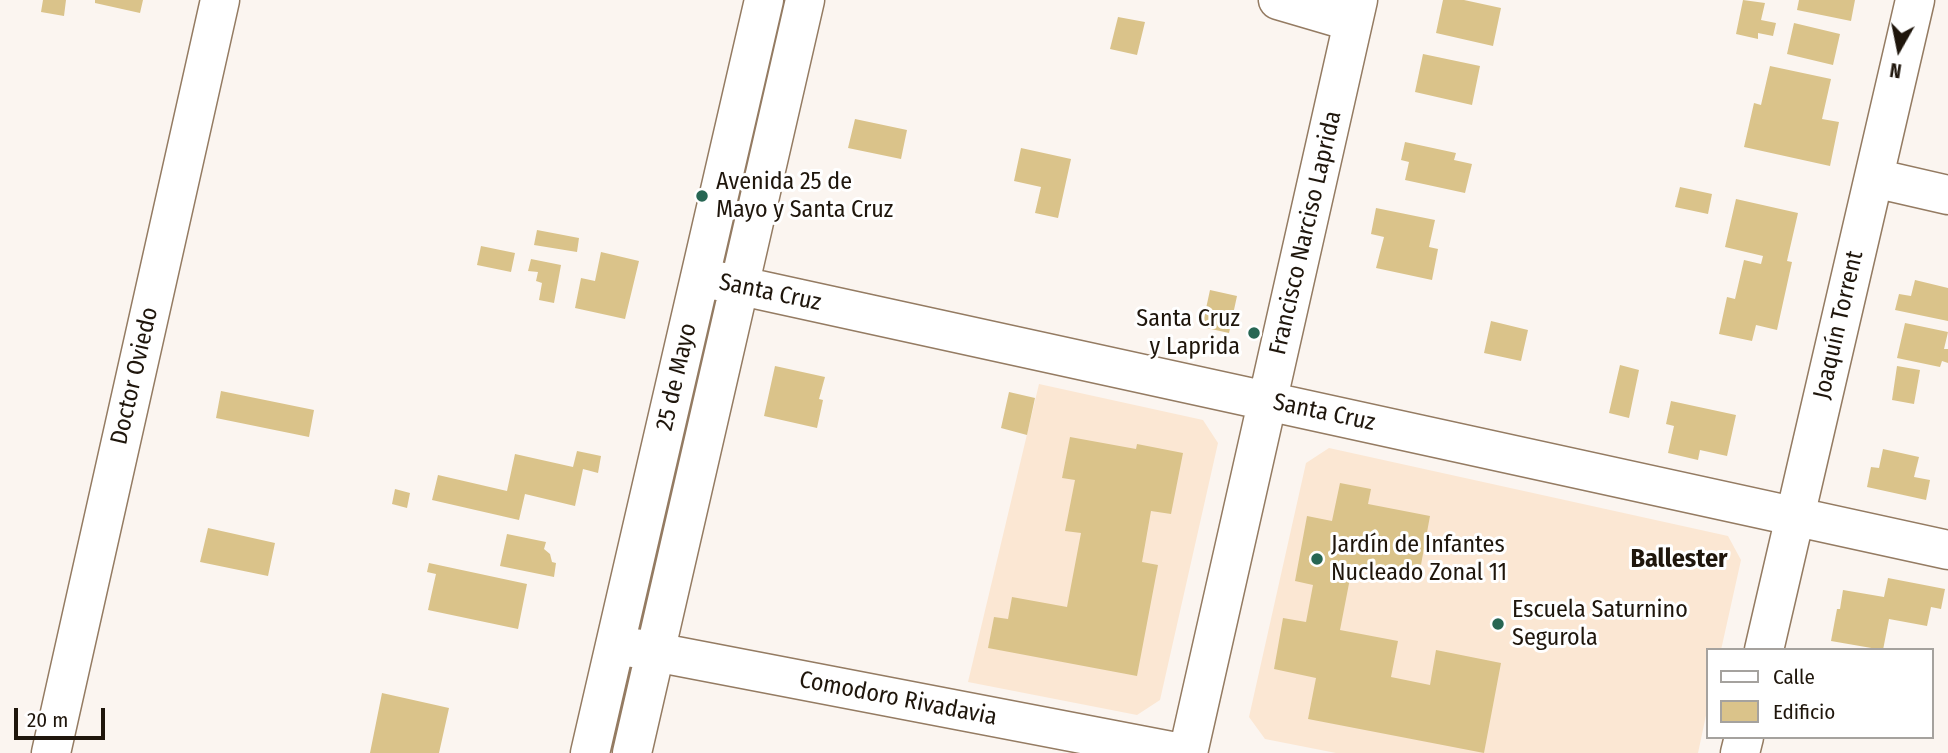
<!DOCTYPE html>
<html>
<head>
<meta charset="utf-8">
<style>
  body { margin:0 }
  #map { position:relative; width:1948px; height:753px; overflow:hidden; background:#fbf5f0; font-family:"Fira Sans Condensed",sans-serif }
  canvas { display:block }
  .legend { position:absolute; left:1706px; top:648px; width:228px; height:91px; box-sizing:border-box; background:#fff; border:2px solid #a5a29e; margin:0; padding:9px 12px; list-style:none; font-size:21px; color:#1f160c }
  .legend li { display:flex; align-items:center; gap:14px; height:35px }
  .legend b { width:35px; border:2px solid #a5a29e }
  .north { position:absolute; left:1864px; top:14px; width:70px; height:70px; -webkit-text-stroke:5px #fff; paint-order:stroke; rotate:189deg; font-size:19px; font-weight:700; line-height:28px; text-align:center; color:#1f160c }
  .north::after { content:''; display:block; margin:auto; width:24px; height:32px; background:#1f160c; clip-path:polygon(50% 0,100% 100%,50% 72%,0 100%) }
  .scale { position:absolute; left:14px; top:708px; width:91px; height:32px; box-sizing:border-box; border:4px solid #1f160c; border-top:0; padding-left:9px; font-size:21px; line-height:24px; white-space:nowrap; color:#1f160c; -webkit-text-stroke:5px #fff; paint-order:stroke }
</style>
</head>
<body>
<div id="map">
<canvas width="1948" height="753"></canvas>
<ul class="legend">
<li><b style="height:9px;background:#fff"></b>Calle</li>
<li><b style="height:19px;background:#dac38a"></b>Edificio</li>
</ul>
<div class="north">N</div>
<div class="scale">20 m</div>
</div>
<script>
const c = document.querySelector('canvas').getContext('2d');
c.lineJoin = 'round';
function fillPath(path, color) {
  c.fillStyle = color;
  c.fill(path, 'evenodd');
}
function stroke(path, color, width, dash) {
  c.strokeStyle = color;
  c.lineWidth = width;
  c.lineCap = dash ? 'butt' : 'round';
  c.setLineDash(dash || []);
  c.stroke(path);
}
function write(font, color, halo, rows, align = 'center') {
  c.font = font + ' "Fira Sans Condensed",sans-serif';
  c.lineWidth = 6;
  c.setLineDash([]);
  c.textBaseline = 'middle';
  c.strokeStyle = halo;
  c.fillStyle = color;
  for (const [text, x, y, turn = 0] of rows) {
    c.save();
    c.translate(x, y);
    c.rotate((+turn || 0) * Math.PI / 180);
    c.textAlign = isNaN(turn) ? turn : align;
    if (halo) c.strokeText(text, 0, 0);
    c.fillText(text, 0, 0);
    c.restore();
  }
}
const built = new Path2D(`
  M1039,384l164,36 15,23 -58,257 -23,15 -169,-33z
  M1329,448l399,88 13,24 -20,90h-13v56l-10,47h-362l-71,-14 -16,-22 57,-254z`);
const green = new Path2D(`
  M780,0h9l-51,219h-4z
  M708,328h2l-58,260 -4,-1z`);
const building = new Path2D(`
  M43,0h23l-2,16 -23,-4z
  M95,0h48l-3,13 -45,-10z
  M1443,0h21l37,8 -8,38 -57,-13z
  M1743,0l22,3 -4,17 15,3 -3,13 -15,-3v6l-22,-5z
  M1799,0h56l-4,21 -54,-11z
  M1118,17l27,5 -8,33 -27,-6z
  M1794,23l46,11 -7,31 -46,-11z
  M1423,54l57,12 -8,39 -57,-13z
  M1770,66l61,13 -9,40 17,3 -9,44 -86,-19 10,-44 7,2z
  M855,119l52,11 -6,29 -53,-11z
  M1405,142l51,11 -2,7 18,4 -7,29 -60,-13 4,-18 -8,-2z
  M1021,148l50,11 -13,59 -23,-5 6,-26 -27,-6z
  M1680,187l32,7 -4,20 -33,-7z
  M1736,199l62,14 -11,48 5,1 -15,68 -21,-5 -4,16 -33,-7 8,-37 8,2 9,-39 17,4 2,-8 -38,-9z
  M1376,208l59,12 -6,27 9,2 -6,31 -56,-12 8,-31 -13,-3z
  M537,230l42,8 -2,14 -43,-7z
  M481,246l34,7 -4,19 -34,-7z
  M601,252l38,9 -14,58 -50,-11 6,-30 14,3z
  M531,259l30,6 -7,38 -15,-3 3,-17 -6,-2 2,-9 -10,-1z
  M1915,280l33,8v33l-53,-11 4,-16 12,2z
  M1210,290l27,6 -8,37 -27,-6z
  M1491,321l37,9 -7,31 -37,-8z
  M1905,323l43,9 -4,17h4v14l-6,-2 -2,6 -43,-9z
  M1620,365l19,5 -10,48 -20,-5z
  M775,366l50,11 -6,22 4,1 -6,28 -53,-12z
  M1897,366l23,4 -6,34 -22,-4z
  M221,391l93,19 -5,27 -93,-19z
  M1009,392l26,6 -8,37 -26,-7z
  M1671,401l65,14 -9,41 -27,-6 -2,10 -30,-7 6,-27 -8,-2z
  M1070,437l66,12 1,-5 46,9 -12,61 -20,-3 -9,51 16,3 -21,111 -149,-28 6,-31 14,2 4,-22 55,10 14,-74 -16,-2 10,-51 -13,-2z
  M1883,449l36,8 -5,20 16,3 -4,20 -59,-13 4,-20 8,1z
  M577,451l24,5 -3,17 -15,-4 -8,37 -50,-12 -6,26 -87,-20 6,-25 69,16 8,-37 58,13z
  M1340,483l31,6 -3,15 62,12 -12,65 -66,-13 -12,62 58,11 -7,36 39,8 6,-35 65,13 -17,90 -176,-34 8,-41 -42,-9 9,-51 23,4 7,-37 -18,-4 12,-65 25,5z
  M395,489l15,4 -3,15 -15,-4z
  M208,528l67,15 -7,33 -68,-14z
  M507,534l39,8 -2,7 6,5 2,8 4,1 -2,14 -54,-11z
  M429,563l98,21 -9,45 -90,-19 8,-36 -9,-2z
  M1888,578l57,11 -4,20 -10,-2 -4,19 -38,-7 -6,31 -52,-9 6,-32h3l3,-19 41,7z
  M382,693l67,15 -10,45h-69z`);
const minor = new Path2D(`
  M1278,0l75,22
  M1874,178l74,17
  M700,277l1248,273
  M629,647l552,106
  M1764,650l151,-650
  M51,753l169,-753
  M590,753l174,-753
  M632,753l173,-753
  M1188,753l170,-753
  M1740,753l4,-16`);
const markers = [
  [702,196,7,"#276653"],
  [1254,333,7,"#276653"],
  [1317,559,7,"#276653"],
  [1498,624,7,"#276653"]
];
const poiNames = [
  ["Avenida 25 de",716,182],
  ["Mayo y Santa Cruz",716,210],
  ["Santa Cruz",1240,319,"right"],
  ["y Laprida",1240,347,"right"],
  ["Jardín de Infantes",1331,545],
  ["Nucleado Zonal 11",1331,573],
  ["Escuela Saturnino",1512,610],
  ["Segurola",1512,638]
];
const streetNames = [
  ["Francisco Narciso Laprida",1306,233,-77],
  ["Santa Cruz",770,293,12],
  ["Joaquín Torrent",1839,325,-77],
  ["Doctor Oviedo",135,376,-77],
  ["25 de Mayo",677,377,-77],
  ["Santa Cruz",1324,413,12],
  ["Comodoro Rivadavia",898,699,11]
];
const neighbourhoodNames = [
  ["Ballester",1679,560]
];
fillPath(built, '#fbe7d3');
fillPath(green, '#f9deda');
fillPath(building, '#dac38a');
stroke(minor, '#947b62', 41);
stroke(minor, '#fff', 38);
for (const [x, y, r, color] of markers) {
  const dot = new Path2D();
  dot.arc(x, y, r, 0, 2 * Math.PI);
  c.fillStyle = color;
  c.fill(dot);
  stroke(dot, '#fff', 2.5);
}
write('24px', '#1f160c', '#fff', poiNames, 'left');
write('24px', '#1f160c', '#fff', streetNames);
write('bold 26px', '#1f160c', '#fff', neighbourhoodNames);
</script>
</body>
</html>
